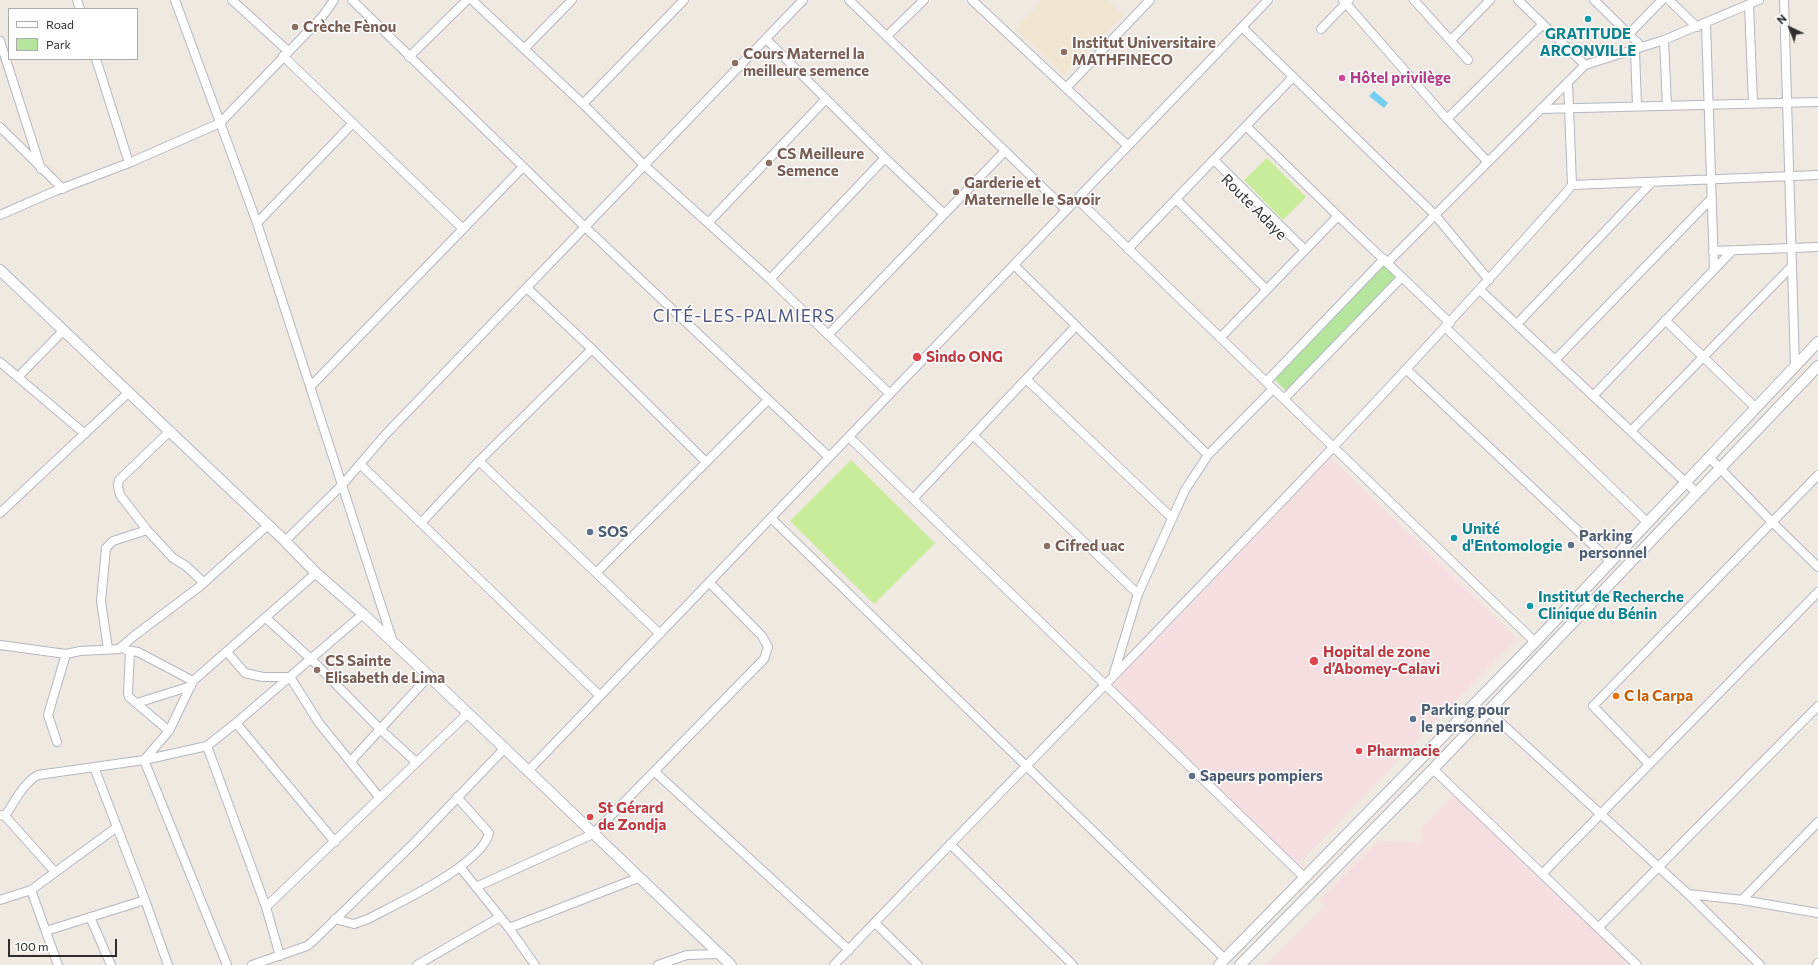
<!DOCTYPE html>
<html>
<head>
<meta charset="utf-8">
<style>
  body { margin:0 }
  #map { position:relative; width:1818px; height:965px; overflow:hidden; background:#efe9e1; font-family:Commissioner,sans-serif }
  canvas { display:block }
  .legend { position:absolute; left:8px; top:8px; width:130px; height:52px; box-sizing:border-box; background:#fff; border:1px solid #ababab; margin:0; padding:5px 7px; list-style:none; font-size:12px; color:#2e2e2e }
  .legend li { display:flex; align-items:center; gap:8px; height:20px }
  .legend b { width:20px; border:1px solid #ababab }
  .north { position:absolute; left:1770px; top:8px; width:40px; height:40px; -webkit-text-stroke:3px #fff; paint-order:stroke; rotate:317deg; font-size:11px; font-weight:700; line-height:16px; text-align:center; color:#2e2e2e }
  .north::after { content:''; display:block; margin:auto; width:14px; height:18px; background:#2e2e2e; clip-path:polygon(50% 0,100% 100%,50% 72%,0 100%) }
  .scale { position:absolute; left:8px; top:939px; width:109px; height:18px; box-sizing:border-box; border:2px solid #2e2e2e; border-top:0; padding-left:5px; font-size:12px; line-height:14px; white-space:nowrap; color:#2e2e2e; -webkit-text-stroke:3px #fff; paint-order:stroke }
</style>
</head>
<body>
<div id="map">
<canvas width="1818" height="965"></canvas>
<ul class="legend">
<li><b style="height:5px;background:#fff"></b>Road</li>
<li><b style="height:11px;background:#b6e59e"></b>Park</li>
</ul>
<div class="north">N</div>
<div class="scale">100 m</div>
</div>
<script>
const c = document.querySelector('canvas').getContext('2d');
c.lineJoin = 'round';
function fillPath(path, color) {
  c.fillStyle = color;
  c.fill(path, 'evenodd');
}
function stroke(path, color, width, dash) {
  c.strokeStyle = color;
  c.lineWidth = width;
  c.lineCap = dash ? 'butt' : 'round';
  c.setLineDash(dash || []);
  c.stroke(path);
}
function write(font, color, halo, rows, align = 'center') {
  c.font = font + ' Commissioner,sans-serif';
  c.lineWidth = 3;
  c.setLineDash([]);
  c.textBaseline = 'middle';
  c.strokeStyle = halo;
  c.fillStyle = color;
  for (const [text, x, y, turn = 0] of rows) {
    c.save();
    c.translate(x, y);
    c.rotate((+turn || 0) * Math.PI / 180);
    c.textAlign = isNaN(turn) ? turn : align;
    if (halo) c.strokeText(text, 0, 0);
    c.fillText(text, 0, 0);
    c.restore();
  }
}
const education = new Path2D(`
  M1042,0h65l16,16 -59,59 -49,-46z`);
const medical = new Path2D(`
  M1330,457l187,181 -220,227 -187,-181z
  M1455,793l179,172h-368l59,-59 -6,-6 59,-59 43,1 1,-15z`);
const green = new Path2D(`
  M1383,264l14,14 -110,114 -14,-14z`);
const pitch = new Path2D(`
  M1267,158l39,39 -23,23 -39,-40z
  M851,460l84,83 -61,61 -84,-83z`);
const water = new Path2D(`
  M1374,91l14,12 -4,5 -15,-12z`);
const minor = new Path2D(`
  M77,0l3,9
  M175,0l82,223 136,419
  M232,0l56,51
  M352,0l233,227 244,230
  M472,0l111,104 61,61 126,114 120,115
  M849,0l217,210
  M972,0l156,146
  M1343,0l104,119 41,43
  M1414,0l54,60
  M1518,0l67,65
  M1594,0l48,47
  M1669,0l28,27
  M1784,0l11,367
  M1749,5l4,98
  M1706,24l8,245
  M1242,27l193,188 54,65
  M1321,29l28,-29
  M1629,34l33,-34
  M887,36l37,-36
  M766,39l119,119 59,56
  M1451,40l39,-40
  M1664,40l3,66
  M0,41l41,128
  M524,49l48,-49
  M1635,50l2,56
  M283,56l179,172
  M409,57l58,-57
  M96,59l33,104
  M1066,88l84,-88
  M583,104l101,-104
  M1541,109l277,-7
  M1447,119l96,-95
  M1246,126l92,90 112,107
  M0,127l63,62
  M1214,160l91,90
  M1572,185l246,-10
  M1077,199l458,443
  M1176,199l90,90
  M0,215l55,-24 74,-28 91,-40 102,-106 12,-17
  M257,223l96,-100
  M708,223l118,-124
  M1128,249l165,-172
  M1713,251l105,-4
  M1388,262l197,-197 79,-25 95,-40
  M1014,265l194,190
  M770,279l115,-121
  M527,288l65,61 114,113
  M1480,290l217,203
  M1665,320l91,88
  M1517,324l135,-142
  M1446,328l202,195
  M828,335l177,-184
  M1220,338l118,-122
  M1555,360l156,-161
  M0,362l85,72
  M1406,369l205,193
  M18,377l45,-46
  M1026,379l146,139
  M1266,382l118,-123
  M311,386l212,-219
  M1593,396l139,-145
  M1284,399l118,-122
  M170,431l-51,49 -1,6 2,9 27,35 26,28 13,8 18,17
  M1631,431l161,-165
  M973,435l165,159
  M849,437l456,441
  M1709,457l63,65 46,45
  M479,461l181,173
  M360,464l240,232
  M913,499l163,-173
  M0,513l129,-121
  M771,518l454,441
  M421,523l58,-62 113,-112
  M285,541l58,-57 42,-49 418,-435
  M596,573l172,-173
  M266,618l45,41 69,70 36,33
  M0,645l66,9 14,-3 39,-2 15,-13 65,-49 69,-62
  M108,649l-7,-48 5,-53 7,-7 34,-11
  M126,650l12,2 55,29
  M130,651l-2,42 1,4 40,34
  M227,652l18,21 18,4h27l29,46 60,74
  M1114,673l24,-79 47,-104 23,-35 65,-66
  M137,703l54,-17
  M1488,711l200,183 72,71
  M236,723l99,119
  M57,742l-9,-27 18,-61
  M207,746l59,161 14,49
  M144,760l25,-29 24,-50 123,-108
  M144,760l83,205
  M351,761l78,-85
  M1649,764l-56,-58 225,-231
  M94,767l51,133 23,65
  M1433,769l204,196
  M528,771l740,-771
  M655,772l194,178
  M1,815l4,1 50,56
  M5,816c9,-13 18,-33 33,-41l106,-15 63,-14 29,-23 127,-109
  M950,844l123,121
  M460,867l49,61 26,37
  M1542,874l276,-282
  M476,887l117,-53 171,-175 4,-12 -6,-11 -53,-54
  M31,890l27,75
  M1688,894l54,6 76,13
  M0,900l31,-10 86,-63
  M1742,900l76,-78
  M266,907l202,-194
  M90,917l21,48
  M335,919l19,5 14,-5c28,-15 114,-54 121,-86l-32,-36
  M875,923l43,42
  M509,928l129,-50
  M1598,928l220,-222
  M46,931l99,-31
  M252,965l55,-19 5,-4 101,-98 92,-96
  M417,965l83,-48
  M658,965l29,-10 32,-1
  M834,965c245,-256 496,-505 730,-770l8,-10 -4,-103
  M1817,965l1,-2`);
const tertiary = new Path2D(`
  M0,270l285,271 31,32 47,41 66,62 302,289
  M1219,965l316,-323 283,-300
  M1240,965l193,-196 385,-403`);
const markers = [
  [1588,19,4,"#0f9aa8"],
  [295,27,4,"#8d6e63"],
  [1064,52,4,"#8d6e63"],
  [735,63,4,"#8d6e63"],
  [1342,78,4,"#d1479c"],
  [769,163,4,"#8d6e63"],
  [956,192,4,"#8d6e63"],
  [917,357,5,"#e0444e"],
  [590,532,4,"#5c6f8a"],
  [1454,538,4,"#0f9aa8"],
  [1571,545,4,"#5c6f8a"],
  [1047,546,4,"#8d6e63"],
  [1530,606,4,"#0f9aa8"],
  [1314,661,5,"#e0444e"],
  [317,670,4,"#8d6e63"],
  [1616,696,4,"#e8710a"],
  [1413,719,4,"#5c6f8a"],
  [1359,751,4,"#e0444e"],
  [1192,776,4,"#5c6f8a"],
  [590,817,4,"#e0444e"]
];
const educationNames = [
  ["Crèche Fènou",303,27],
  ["Institut Universitaire",1072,43],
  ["MATHFINECO",1072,60],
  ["Cours Maternel la",743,54],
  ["meilleure semence",743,71],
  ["CS Meilleure",777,154],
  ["Semence",777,171],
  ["Garderie et",964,183],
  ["Maternelle le Savoir",964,200],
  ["Cifred uac",1055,546],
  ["CS Sainte",325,661],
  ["Elisabeth de Lima",325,678]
];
const cultureNames = [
  ["GRATITUDE",1588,34,"center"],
  ["ARCONVILLE",1588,51,"center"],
  ["Unité",1462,529],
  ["d'Entomologie",1462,546],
  ["Institut de Recherche",1538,597],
  ["Clinique du Bénin",1538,614]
];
const hotelNames = [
  ["Hôtel privilège",1350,78]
];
const streetNames = [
  ["Route Adaye",1254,207,45]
];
const healthNames = [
  ["Sindo ONG",926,357],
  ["Hopital de zone",1323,652],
  ["d’Abomey-Calavi",1323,669],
  ["Pharmacie",1367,751],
  ["St Gérard",598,808],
  ["de Zondja",598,825]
];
const serviceNames = [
  ["SOS",598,532],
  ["Parking",1579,536],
  ["personnel",1579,553],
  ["Parking pour",1421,710],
  ["le personnel",1421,727],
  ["Sapeurs pompiers",1200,776]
];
const foodNames = [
  ["C la Carpa",1624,696]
];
const quarterNames = [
  ["CITÉ-LES-PALMIERS",744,316]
];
fillPath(education, '#f0e6d1');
fillPath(medical, '#f5dfe0');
fillPath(green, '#b6e59e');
fillPath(pitch, '#c9ec9a');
fillPath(water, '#75cff0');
stroke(minor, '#b4b7c1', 10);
stroke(tertiary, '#b4b7c1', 12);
stroke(minor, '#fff', 8);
stroke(tertiary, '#fff', 10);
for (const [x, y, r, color] of markers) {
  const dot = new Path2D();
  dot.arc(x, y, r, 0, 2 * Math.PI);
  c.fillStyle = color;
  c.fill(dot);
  stroke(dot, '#fff', 1.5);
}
write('bold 15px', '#785e54', '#fff', educationNames, 'left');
write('bold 15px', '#0d838f', '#fff', cultureNames, 'left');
write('bold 15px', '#b23c85', '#fff', hotelNames, 'left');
write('15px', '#2e2e2e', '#fff', streetNames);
write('bold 15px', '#be3a42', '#fff', healthNames, 'left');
write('bold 15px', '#4e5e75', '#fff', serviceNames, 'left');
write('bold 15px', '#c56008', '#fff', foodNames, 'left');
c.letterSpacing = '1px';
write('17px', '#4d5680', '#fff', quarterNames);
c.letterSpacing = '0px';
</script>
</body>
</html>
